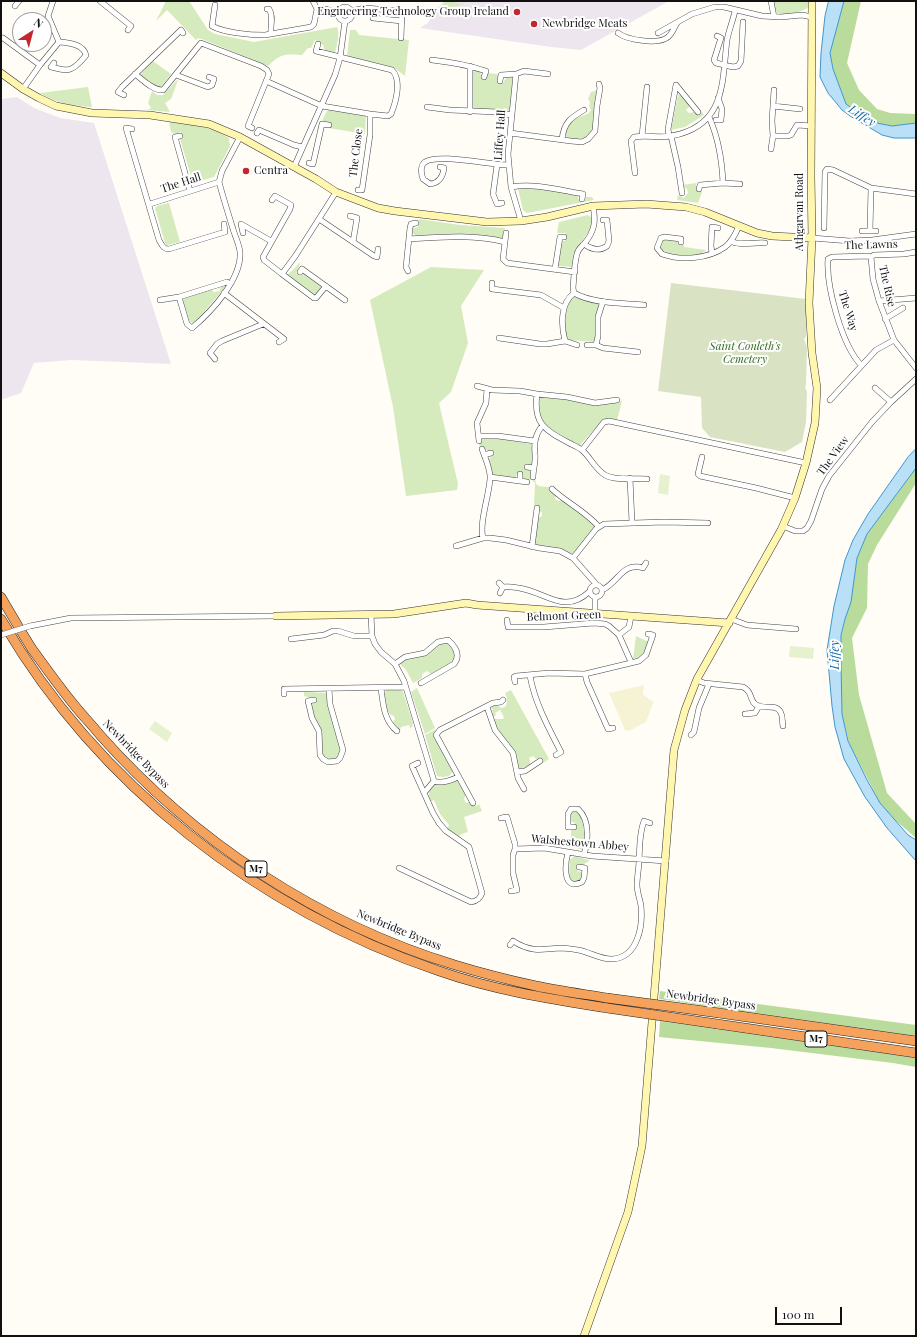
<!DOCTYPE html>
<html>
<head>
<meta charset="utf-8">
<style>
  body { margin:0 }
  #map { position:relative; width:917px; height:1337px; overflow:hidden; background:#fffdf5; font-family:"Playfair Display",serif }
  canvas { display:block }
  .frame { position:absolute; inset:0; border:2px solid #111; pointer-events:none }
  .north { position:absolute; left:12px; top:12px; width:40px; height:40px; box-sizing:border-box; background:#fff; border:1px solid #a0a0a0; border-radius:50%; rotate:36deg; font-size:11px; font-weight:700; line-height:16px; text-align:center; color:#111 }
  .north::after { content:''; display:block; margin:auto; width:14px; height:18px; background:#c4262e; clip-path:polygon(50% 0,100% 100%,50% 72%,0 100%) }
  .scale { position:absolute; left:775px; top:1307px; width:67px; height:18px; box-sizing:border-box; border:2px solid #111; border-top:0; padding-left:5px; font-size:12px; line-height:14px; white-space:nowrap; color:#111; -webkit-text-stroke:3px #fff; paint-order:stroke }
</style>
</head>
<body>
<div id="map">
<canvas width="917" height="1337"></canvas>
<div class="frame"></div>
<div class="north">N</div>
<div class="scale">100 m</div>
</div>
<script>
const c = document.querySelector('canvas').getContext('2d');
c.lineJoin = 'round';
function fillPath(path, color) {
  c.fillStyle = color;
  c.fill(path, 'evenodd');
}
function stroke(path, color, width, dash) {
  c.strokeStyle = color;
  c.lineWidth = width;
  c.lineCap = dash ? 'butt' : 'round';
  c.setLineDash(dash || []);
  c.stroke(path);
}
function write(font, color, halo, rows, align = 'center') {
  c.font = font + ' "Playfair Display",serif';
  c.lineWidth = 4;
  c.setLineDash([]);
  c.textBaseline = 'middle';
  c.strokeStyle = halo;
  c.fillStyle = color;
  for (const [text, x, y, turn = 0] of rows) {
    c.save();
    c.translate(x, y);
    c.rotate((+turn || 0) * Math.PI / 180);
    c.textAlign = isNaN(turn) ? turn : align;
    if (halo) c.strokeText(text, 0, 0);
    c.fillText(text, 0, 0);
    c.restore();
  }
}
const industrial = new Path2D(`
  M445,1h224l-88,49 -30,-3 -131,-19 9,-6 1,-4 8,-11z
  M17,97l17,11 26,10 34,5 77,241 -99,-4 -38,3 -13,30 -20,7v-301z`);
const farmland = new Path2D(`
  M644,685l-1,9 7,6 4,1 -8,21 -17,9 -4,-1 -16,-37z`);
const green = new Path2D(`
  M166,1h23l19,29 7,4 39,8 83,-15c3,7 0,18 -2,26l-10,-2 -2,-6 -8,-5 -4,8h-3l-6,7c-19,-1 -20,-2 -34,11l-66,-27 -4,-1 -2,2 -29,-30 -11,11z
  M446,1h11l1,3 11,-3 -11,5 -20,2z
  M773,1h36c0,3 1,4 -1,6 -4,5 -26,10 -31,6 -2,-2 -3,-9 -4,-12z
  M350,30h6l3,5 50,5 -4,36 -12,-9 -46,-11z
  M153,61l18,13 -11,14 -3,-1 -16,-11v-2z
  M475,70l5,2 1,4 5,2 2,-5 10,1 -1,7 6,2c2,-4 5,-9 10,-5l-3,31 -2,2 -33,-2 -2,-1v-36z
  M178,80l-7,19 -6,4 5,9 -23,-2 4,-2 -3,-5 4,-12 5,4h6l13,-14z
  M88,87l4,20c-17,-1 -38,-4 -52,-14z
  M598,90c-1,8 -4,17 -4,25 -1,5 1,11 -1,15 -6,11 -32,14 -27,0 7,-18 20,-11 25,-20l-2,-4 1,-4 -2,-3 3,-7z
  M678,95h3l8,10v2l-3,3 3,3 5,-1 4,3 4,-3 2,3 -19,12 -14,3z
  M328,109l38,6 -1,19 -36,-6 1,-5 -8,-2z
  M169,122c19,2 43,4 60,16l1,8 -16,31 -21,6 -13,-44 3,-2 -2,-5 -6,2 -4,-2z
  M696,183v7l6,2 -4,11 -21,-3 1,-5 6,3 4,-5 -1,-4 -5,-3v-1z
  M529,187l37,5 12,3v4l7,1 1,-3h6l2,3 -67,13 -4,-3 -5,-21z
  M169,203l11,39 -13,3 -2,-2 -10,-35 2,-2z
  M588,215l4,3 -1,10 -14,20 -4,19 -15,-1 2,-21 3,-4h2l1,-8h-9l2,-11z
  M419,219l41,6 45,3 -1,8 -1,2 -4,1 -58,-5 -25,2 -4,-3 1,-5 5,-1z
  M664,239l13,1 1,4 6,1v2l22,3c-7,9 -38,7 -46,-2v-5z
  M299,263l1,1 -4,9 4,3 3,-3h2l17,13 -6,8h-2l-25,-18 -1,-2 6,-5z
  M431,267l53,3 -23,36 7,37 -17,49 -12,11 19,81 -1,6 -51,6 -13,-89 -23,-107z
  M228,284l-32,37 -3,2 -3,-1 -7,-21 1,-4 27,-8 3,3 6,-1v-3l2,-2z
  M575,296l25,8 -4,13 1,18 -2,7 -24,-2 -3,-1 -2,-3c-1,-14 -2,-27 7,-39z
  M542,397l34,3 20,6 26,-5 -5,19 -10,-1 -4,1 -23,25c-12,-4 -31,-12 -37,-24 -4,-7 -4,-15 -3,-22z
  M483,438h14l34,6 3,11 -2,9 -2,1 -1,5 6,9 1,5 3,2 16,2 -3,3 4,4 -1,4 3,2 4,-1 8,6 10,6 15,14 -20,27 -2,1 -11,-5 -23,-3 -4,-3 3,-25 4,-2v-3l-3,-3 -1,-3 -4,-1 1,-23 -4,-4 -3,1 -6,-2 -4,-5 -3,5 -22,-3 -5,-15 4,-4 -2,-5 -10,-3 -1,-5z
  M636,636l13,6 -7,15 -9,2z
  M447,642c2,3 7,6 8,10 4,12 -17,18 -24,22l-4,-3 -5,3v4l-9,5 -7,-13 -6,-6 7,-6h9l6,-2 18,-13z
  M417,688l18,40 -10,6 -14,-42z
  M387,689h13l3,3 10,31 -1,4 -2,1 -1,-3 -8,2 -1,3 -8,-7 3,-4 -1,-3c-9,-2 -8,-13 -10,-21z
  M511,690l38,69 -6,4 -3,-5 -4,1 -3,-3 -4,2 1,3v4l-10,4 -2,-1 -4,-16 -16,-23 -4,-10h9l1,-2 -4,-7 -5,3 1,2 -3,2 -1,-10 4,-2 6,3 4,-2 1,-8 -2,-5z
  M304,692l22,1 15,58 -1,3 -5,5 -7,1 -6,-5c-2,-8 1,-16 -1,-23 -2,-10 -10,-18 -9,-28l4,-2 -1,-5 -5,1 -6,-2z
  M436,729l-2,4v3l19,35 -4,5 -6,1 -6,-1 -12,-41z
  M457,781l3,1 6,12 -2,5 2,4 3,-1 7,4 3,-2 3,7 -18,6 4,15 -6,2 -3,2 -12,-7 2,-4 -9,-11 -6,-14 -3,1c-4,-7 -2,-12 4,-17l7,1z
  M576,811c11,7 11,28 7,39l-17,-4v-5l2,-1 3,-4v-6l4,-1v-6l-5,-2v-6l1,-3z
  M574,856l15,4 -1,2 -3,1 -1,3 -6,-1 -1,6 4,1 1,4 -1,4 -8,3 -4,-6 1,-18h1z`);
const forest = new Path2D(`
  M844,1h17l-14,62 12,27 18,19 13,4 26,1v9l-24,3 -15,-3 -6,-6 -13,-4 -12,-9 -13,-35 -3,-16z
  M916,468v15l-39,62 -9,19 -1,44 -15,30 7,57 28,98 29,31v14l-21,-18 -15,-17 -31,-60 -7,-29 -1,-51v-28l4,-16 6,-20 6,-41 10,-24z
  M660,991l256,34v11l-257,-37z
  M660,1021l256,37v9l-23,-4 -122,-15 -112,-11z`);
const cemetery = new Path2D(`
  M671,283l135,16v38l-2,2 3,8 -1,38 -1,2 2,5 -1,30 -4,20 -17,10 -75,-15 -8,-9 -1,-31 -43,-6z`);
const pitch = new Path2D(`
  M660,474l10,2 -2,19 -10,-2z
  M790,646l24,2 -1,11 -24,-2z
  M155,721l17,12 -5,9 -18,-13z`);
const water = new Path2D(`
  M829,1h15l-14,52 3,16 13,35 12,9 13,4 6,6 15,3 24,-3v15h-22l-12,-3 -32,-19 -8,-6 -14,-17 -8,-16 1,-24 4,-37z
  M916,449v19l-49,66 -10,24 -6,44 -6,17 -4,16v28l1,51 6,27 19,39 13,23 28,32 8,5v21l-29,-33 -22,-31 -21,-38 -9,-32 -3,-21 -5,-56 7,-44 11,-46 8,-20 15,-26 40,-57z`);
const street = new Path2D(`
  M100,1l31,25 -3,4
  M313,1l4,8h8l14,4
  M771,1l3,16
  M215,5l-3,21c13,7 38,9 53,9l46,-8 3,-3 3,-15
  M15,6l4,-5
  M338 14a7 7 0 1 1 14 0a7 7 0 1 1-14 0Z
  M267,9h2c5,7 1,17 2,25
  M351,11l14,-3 37,3 -1,27
  M373,18l29,3
  M618,33c9,7 41,12 50,4 4,-3 6,-9 9,-14
  M658,33l34,-19 23,-7h9l38,9 19,1 21,-2 10,2
  M717,36l4,2 -7,22 2,3 17,4 5,-1 3,-5 2,-39
  M3,38l37,27
  M432,60c19,2 36,5 54,11l-2,6
  M54,63l-3,4c14,3 18,6 28,-4 3,-3 5,-5 7,-8 -3,-11 -17,-12 -27,-13
  M470,66v46
  M135,74c7,5 18,17 28,16l38,-47 60,23 6,4 2,4 -21,52 4,2
  M516,74l-8,80 3,33 10,34
  M176,75l32,12 4,-2 2,-6 -5,-2
  M266,81l56,25 48,8 18,2 3,-2c5,-12 11,-34 1,-44l-76,-19 2,-7
  M500,81l1,-6 15,-1 8,-3 24,3
  M23,89l17,-24 19,-23 -11,-26 5,-15
  M124,95l-6,-3 4,-5 59,-57 2,3
  M773,106l27,3
  M427,107l23,3 47,2 14,3
  M709,117c10,22 13,43 14,66
  M716,120h5l1,-11 -4,-11
  M132,129l-6,-1 33,112c3,5 4,9 10,9l56,-17 -1,-8
  M257,133l2,-3 35,15 8,2
  M510,133l61,8 11,1 6,-3 7,-8 2,-25 3,-18 -1,-4
  M180,136l-5,1 15,54
  M642,136l5,-49
  M669,136l-1,-7 8,-44 22,27
  M671,136l7,31 4,26
  M773,136h15l3,-1 6,-10 15,1
  M562,139c2,-16 8,-21 22,-29
  M771,149l2,-13 -1,-15 2,-31
  M309,163l4,1 9,-40 7,1
  M497,165l-4,29 4,10 5,-1
  M294,167l41,-92 5,-17 5,-37
  M440,167l4,1c-1,8 -4,15 -14,16l-7,-5c-2,-5 -3,-14 2,-17 12,-9 66,3 83,3
  M635,173l-4,-32 3,-4c12,-2 25,1 37,-1 55,-10 51,-53 56,-96 2,-10 6,-20 8,-29
  M511,187c24,-4 48,3 72,7l-1,5
  M699,189l1,-4 23,-2 17,1
  M358,190h4l8,-55v-21
  M272,200l3,-4 16,9 -1,4 -27,48 1,3 18,14 14,-19 40,-63
  M150,204l69,-22
  M350,216l7,2 -4,24
  M319,219l55,37 3,1 1,-8
  M824,228l1,-56 2,-3 6,1 38,18 45,6
  M862,231h14
  M870,231l1,-43
  M243,233l-2,-9 30,17
  M506,233l-3,26 4,4 68,9
  M812,238l38,3 22,-1 44,-6
  M409,239c32,-2 65,-5 96,3
  M731,241c6,5 25,1 34,2
  M681,242v-3l-16,-2 -4,1 -4,10 5,6c19,7 46,5 63,-7 7,-5 11,-14 14,-21
  M584,244c7,5 15,8 23,2l2,-5 -2,-21h-4
  M712,253l-1,-7 1,-19 6,1
  M871,257l2,22 6,22 15,39 22,28
  M555,269l5,-32h4
  M408,271l-2,-4 4,-39 1,-4 5,-1
  M300,272l2,-3 43,31
  M282,274l32,24h2l10,-12
  M492,283v6l49,6 23,13
  M224,293l60,46 -5,3
  M574,293c20,11 48,10 70,12
  M179,297l8,27 5,4c19,-16 50,-49 48,-76 -1,-8 -5,-16 -7,-23 -5,-16 -10,-32 -14,-47l3,-11 18,-34
  M160,300l19,-3 48,-15
  M879,301l37,-3
  M885,319l18,-11
  M499,338l41,6h7l18,-3
  M577,345l-12,-4c-4,-16 -5,-37 9,-48l-1,-5c1,-11 1,-23 4,-34 1,-5 4,-7 7,-10 11,-13 12,-23 9,-38
  M587,345h9l7,3 35,4
  M596,345l2,-9v-19l5,-16
  M215,359l-5,-6 7,-9 5,-3 41,-17
  M861,365c-19,-20 -35,-78 -33,-106l4,-2 36,-1 3,1 3,-2 30,-1 12,-2
  M477,386l15,4 28,1 17,3 30,3 28,6 22,-3
  M875,388l16,14
  M537,394c-4,30 8,36 32,49 4,2 9,4 13,7 9,8 13,19 23,25 10,6 30,3 42,4
  M830,400l46,-50 18,-10
  M479,436h19l37,5
  M479,441l-2,-18 9,-20 1,-14
  M482,449c3,9 9,21 8,30 -1,17 -11,44 -7,59
  M582,450l22,-28 5,-1 197,42
  M484,455l7,-2
  M702,457l-4,17 2,2 56,12 39,10
  M527,467l6,1
  M490,477l37,5
  M533,477c0,-7 3,-15 2,-23 -1,-11 0,-19 7,-28
  M630,478l2,45
  M520,481v-7
  M552,489c15,14 33,22 47,38
  M783,526l12,5h8l4,-3 4,-7 11,-32 7,-13 43,-54 19,-20 25,-23
  M456,546l27,-8h7l16,2 33,8 21,3 13,7 23,26
  M532,547l5,-39
  M573,558l23,-29 8,-5 60,-2 44,1
  M499,583l4,4c6,-1 10,0 16,1 27,4 45,27 70,4
  M590 591a6 6 0 1 1 12 0a6 6 0 1 1-12 0Z
  M602,590c15,-6 21,-29 41,-22l3,-5
  M500,593l3,-6
  M595,613v-16
  M371,614l1,22 3,8 6,8 14,12 9,17 30,100c8,3 16,0 24,-4
  M731,619l16,6 49,4
  M507,620l1,7h36l50,-4 11,1 4,2 10,9 12,27
  M30,626l41,-8 205,-2
  M619,635l10,-8 2,-11
  M291,639l33,-4 9,-4h5l16,5h18
  M395,664l10,-7 20,-4 13,-11 10,-2c8,7 13,15 6,24l-33,19
  M585,674l2,8 21,47 5,-1
  M530,676c5,27 18,51 31,76l-5,3
  M697,680l7,3 39,4c10,5 6,12 12,17 8,7 21,-2 26,9 2,4 1,9 2,13
  M515,682l-1,-5 2,-1 33,-3 36,1 54,-13 7,-6 7,-20 -5,-1
  M381,688c2,16 3,33 16,43
  M284,694v-5l121,-2
  M314,700l-6,1 4,17 7,13 1,24 3,4 5,3 9,-1 3,-3 3,-8 -13,-46 -1,-15
  M487,707l8,23 18,23 5,25 6,11
  M745,714l10,-1 4,-7
  M691,735l3,-3 5,-24 10,-24
  M517,772l8,-1 15,-10
  M424,793l10,-12
  M473,803l-37,-68 4,-5 53,-27 8,-1 2,-2
  M501,818l6,-1 8,27v5l-2,6v18l4,17 -6,1
  M574,827h-6v-13l3,-5h7c12,11 10,31 6,46
  M515,849l29,-1 48,8 74,5
  M568,852c-3,12 -6,40 14,30l2,-4 1,-10 -6,-1
  M399,868l72,34c6,-1 9,-3 11,-9l-13,-46 -23,-16 -7,-8 -6,-10 -21,-47 6,-3
  M510,945l3,-4c17,11 28,9 47,7 5,0 12,1 18,2 12,2 23,10 35,9 25,-2 30,-33 28,-53 -1,-7 -4,-14 -4,-21 0,-8 2,-17 2,-25 1,-13 0,-26 5,-39l6,2`);
const secondary = new Path2D(`
  M1,73l22,16 16,9 17,8 36,7 58,2 59,9 31,13 76,42 20,13 42,16 17,3 92,11 34,-1 26,-4 46,-11 53,-2 40,3 19,5 52,21 15,3 40,2
  M276,616l118,-2 72,-11 11,2 252,18
  M584,1336l44,-124 14,-66 32,-396 11,-40 12,-31 84,-149 14,-32 11,-35 9,-40 2,-35 -5,-35 -3,-50 3,-65 -1,-62 1,-175`);
const highway = new Path2D(`
  M1,597c10,17 20,35 31,52 14,19 28,39 43,57 8,10 17,19 25,29 94,106 219,189 355,230 26,8 54,15 81,21 23,5 47,8 71,12
  M1,619c96,166 258,291 438,352 54,19 111,28 168,37
  M719,1013l197,28
  M717,1024l199,29`);
const streetBridge = new Path2D(`
  M1,635l29,-9`);
const highwayBridge = new Path2D(`
  M607,998l112,15
  M607,1008l110,16`);
const markers = [
  [517,12,4,"#c4262e"],
  [534,24,4,"#c4262e"],
  [246,171,4,"#c4262e"]
];
const shields = [
  [256,869,22],
  [816,1039,22]
];
const shieldNames = [
  ["M7",256,869],
  ["M7",816,1039]
];
const poiNames = [
  ["Engineering Technology Group Ireland",509,12,"right"],
  ["Newbridge Meats",542,24],
  ["Centra",254,171]
];
const streetNames = [
  ["Liffey Hall",500,135,-86],
  ["The Close",356,153,-83],
  ["The Hall",181,183,-18],
  ["Athgarvan Road",800,212,-90],
  ["The Lawns",871,245,-2],
  ["The Rise",887,286,77],
  ["The Way",848,311,73],
  ["The View",833,456,-54],
  ["Belmont Green",564,616,-2],
  ["Newbridge Bypass",136,754,46],
  ["Walshestown Abbey",580,843,5],
  ["Newbridge Bypass",399,930,22],
  ["Newbridge Bypass",711,1000,8]
];
const parkNames = [
  ["Saint Conleth's",745,347],
  ["Cemetery",745,360]
];
const waterNames = [
  ["Liffey",862,116,33],
  ["Liffey",835,655,-90]
];
fillPath(industrial, '#eee6ef');
fillPath(farmland, '#f6f3d4');
fillPath(green, '#d5ebbd');
fillPath(forest, '#b9dc9c');
fillPath(cemetery, '#d9e3c4');
fillPath(pitch, '#e6f2cf');
fillPath(water, '#b9e0f7');
stroke(water, '#3f96cf', 1);
stroke(street, '#444', 6);
stroke(secondary, '#333', 8);
stroke(highway, '#222', 10);
stroke(street, '#fff', 5);
stroke(secondary, '#fff6b0', 7);
stroke(highway, '#f5a25d', 9);
stroke(streetBridge, '#444', 6, []);
stroke(highwayBridge, '#222', 10, []);
stroke(streetBridge, '#fff', 5);
stroke(highwayBridge, '#f5a25d', 9);
for (const [x, y, r, color] of markers) {
  const dot = new Path2D();
  dot.arc(x, y, r, 0, 2 * Math.PI);
  c.fillStyle = color;
  c.fill(dot);
  stroke(dot, '#fff', 1.5);
}
for (const [x, y, w] of shields) {
  const box = new Path2D();
  box.roundRect(x - w / 2, y - 8, w, 16, 3);
  c.fillStyle = '#fff';
  c.fill(box);
  stroke(box, '#111', 1);
}
write('bold 10px', '#111', null, shieldNames);
write('11px', '#111', '#fff', poiNames, 'left');
write('11px', '#111', '#fff', streetNames);
write('italic 11px', '#2f6b1f', '#fff', parkNames);
write('italic 12px', '#1768a6', '#fff', waterNames);
</script>
</body>
</html>
